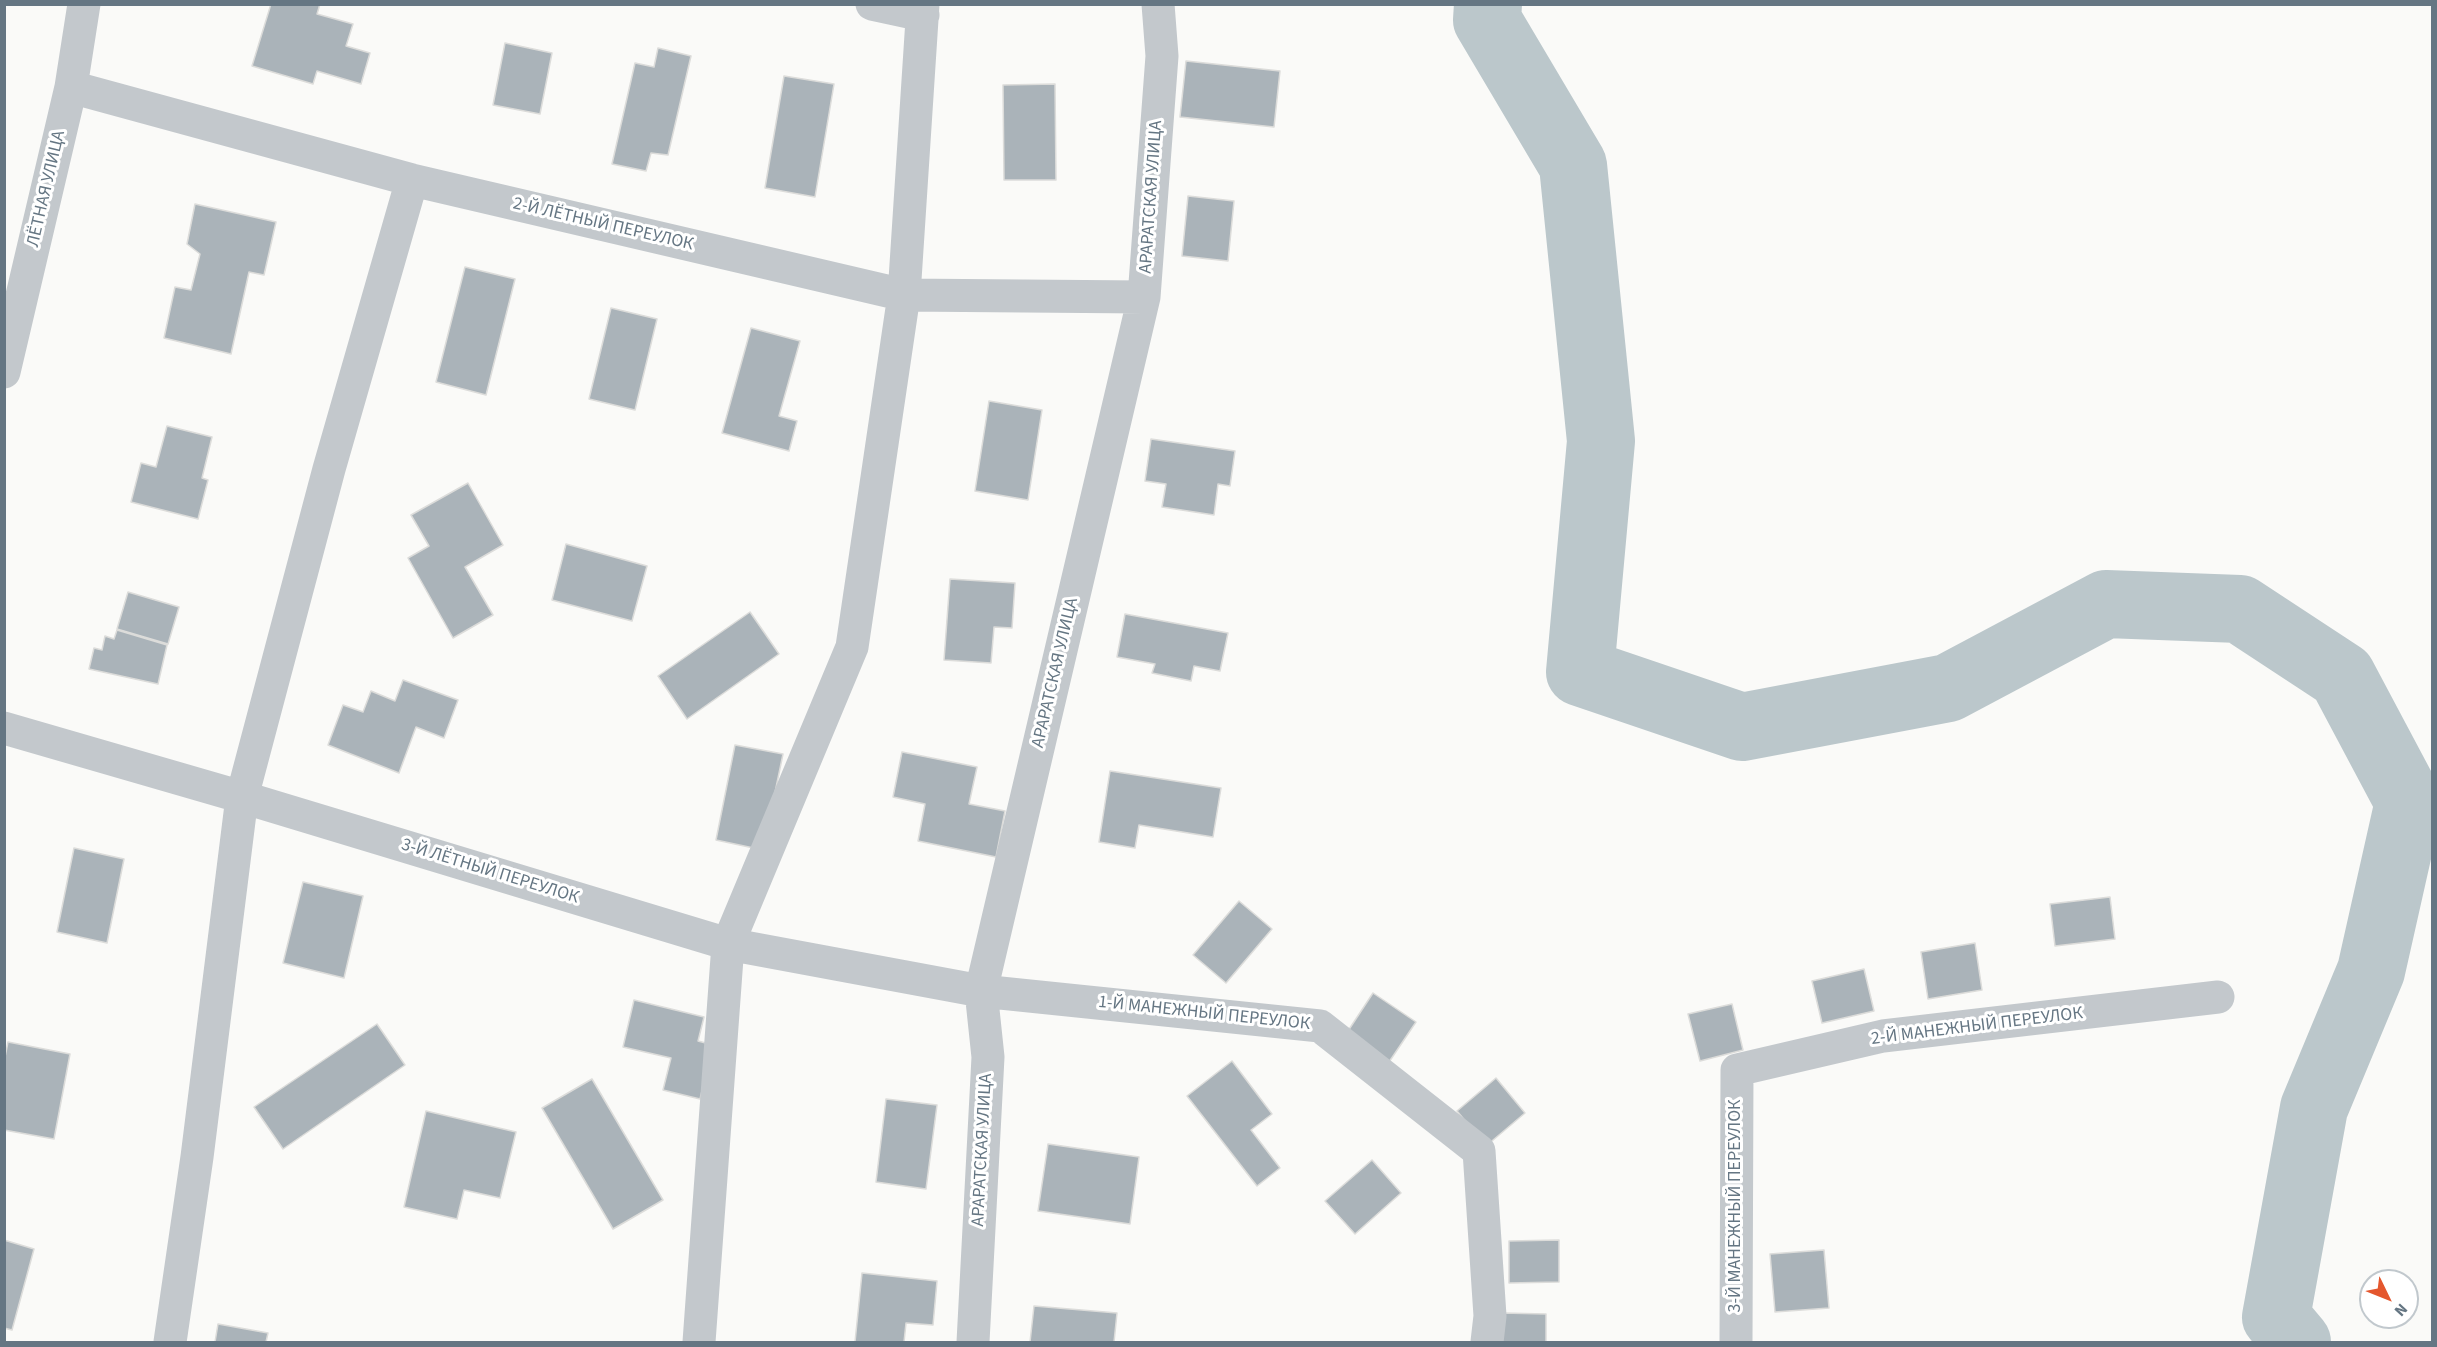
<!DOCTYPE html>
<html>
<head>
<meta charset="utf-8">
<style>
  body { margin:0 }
  #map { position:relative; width:2437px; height:1347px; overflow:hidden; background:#fafaf8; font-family:"Source Sans 3",sans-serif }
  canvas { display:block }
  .frame { position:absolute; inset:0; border:6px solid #657683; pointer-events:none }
  .north { position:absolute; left:2359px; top:1269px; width:60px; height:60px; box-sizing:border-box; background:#fff; border:2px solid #c1c8cd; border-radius:50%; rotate:133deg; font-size:16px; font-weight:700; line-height:24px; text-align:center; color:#657683 }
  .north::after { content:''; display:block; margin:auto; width:21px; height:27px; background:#e4572e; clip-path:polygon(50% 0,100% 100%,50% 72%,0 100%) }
</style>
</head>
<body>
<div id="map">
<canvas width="2437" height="1347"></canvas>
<div class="frame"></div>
<div class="north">N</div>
</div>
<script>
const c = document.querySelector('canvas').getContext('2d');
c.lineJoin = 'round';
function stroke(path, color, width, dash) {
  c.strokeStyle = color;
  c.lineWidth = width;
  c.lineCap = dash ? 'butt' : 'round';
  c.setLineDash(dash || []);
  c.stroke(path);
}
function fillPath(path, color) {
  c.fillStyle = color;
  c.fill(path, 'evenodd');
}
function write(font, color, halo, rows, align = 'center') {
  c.font = font + ' "Source Sans 3",sans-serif';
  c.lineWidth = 6;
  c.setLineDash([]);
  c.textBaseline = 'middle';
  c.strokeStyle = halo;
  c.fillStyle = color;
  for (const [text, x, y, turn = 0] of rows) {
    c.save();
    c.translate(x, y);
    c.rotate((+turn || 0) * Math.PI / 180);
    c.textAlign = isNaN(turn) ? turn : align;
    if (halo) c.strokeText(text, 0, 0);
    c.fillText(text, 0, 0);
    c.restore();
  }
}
const river = new Path2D(`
  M1488,4l-1,16 86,145 28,276 -21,231 162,55 206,-39 158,-84 134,5 102,67 67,126 -38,169 -57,137 -38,209 21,25`);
const building = new Path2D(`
  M271,4h49l-3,10 36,10 -7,22 24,7 -9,31 -44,-13 -4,13 -61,-18z
  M505,43l47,10 -12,61 -47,-9z
  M658,48l33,8 -23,99 -17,-2 -5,18 -34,-7 23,-101 19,4z
  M1186,61l94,10 -6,56 -94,-10z
  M784,76l50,8 -19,113 -50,-9z
  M1055,84l1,96h-52l-1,-95z
  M1188,196l46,5 -6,60 -46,-5z
  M195,204l81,18 -12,53 -15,-3 -18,82 -67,-16 11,-51 16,3 9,-36 -13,-10z
  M465,267l50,12 -29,116 -50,-13z
  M611,308l46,11 -22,91 -46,-11z
  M751,328l49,13 -21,75 18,5 -8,30 -67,-18z
  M989,401l53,9 -14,90 -53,-9z
  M167,426l45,11 -10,41 6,2 -10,39 -67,-17 10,-39 15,4z
  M1151,439l84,12 -5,35 -12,-2 -4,31 -52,-8 4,-23 -21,-3z
  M468,483l35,62 -38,22 28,48 -40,23 -45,-80 21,-12 -18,-31z
  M566,544l81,22 -15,55 -80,-21z
  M950,579l65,4 -3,45 -18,-1 -3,36 -47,-3z
  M128,592l51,15 -11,37 -51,-15z
  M750,612l29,42 -92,65 -29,-43z
  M1125,614l103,19 -8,38 -26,-5 -3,15 -39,-8 3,-9 -38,-7z
  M117,630l50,15 -9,39 -69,-15 5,-21 8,2 3,-14 9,3z
  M403,680l55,20 -14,38 -28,-11 -17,46 -71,-28 15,-40 20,7 8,-21 24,10z
  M735,745l48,9 -20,96 -47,-10z
  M902,752l75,15 -8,37 36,7 -9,46 -78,-16 7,-37 -32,-7z
  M1110,771l111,17 -8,49 -74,-12 -4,23 -36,-6z
  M74,848l50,11 -17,84 -50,-11z
  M303,882l60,14 -19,82 -61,-15z
  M2110,897l5,42 -60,7 -5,-42z
  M1239,901l33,28 -46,54 -33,-28z
  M1975,943l7,47 -54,9 -7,-47z
  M1864,969l10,42 -52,12 -10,-42z
  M1373,993l43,29 -29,43 -43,-28z
  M634,1000l70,17 -6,24 15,4 -13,54 -37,-9 8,-32 -48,-11z
  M1732,1004l11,46 -43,11 -12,-47z
  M377,1024l28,41 -122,84 -29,-42z
  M8,1042l62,12 -16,85 -50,-9v-68z
  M1232,1061l40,53 -21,16 29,38 -23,18 -70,-90z
  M1496,1078l29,35 -39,33 -29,-35z
  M592,1079l71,121 -50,29 -71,-121z
  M886,1099l51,6 -11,84 -50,-7z
  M426,1111l90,21 -16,66 -36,-8 -7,29 -53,-12z
  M1048,1144l91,13 -9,67 -92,-13z
  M1372,1160l29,33 -46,41 -30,-33z
  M4,1240l30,9 -22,81 -8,-2z
  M1559,1240v42l-50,1v-42z
  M1824,1250l5,58 -54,4 -5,-58z
  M862,1273l75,8 -4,44 -27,-2 -2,19h-49z
  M1034,1306l83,7 -3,29h-84z
  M1502,1313l44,1v28h-44z
  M218,1324l50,9 -2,9h-51z`);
const street = new Path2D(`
  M872,4l51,11
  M71,87l341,93 492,115 240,2
  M4,372l67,-285 13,-83
  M4,728l238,69 486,147 253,47 339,35 159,125 11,165 -3,26
  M170,1342l27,-185 45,-360 87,-328 83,-289
  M699,1342l29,-398 124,-297 52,-352 19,-291
  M973,1342l15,-285 -7,-66 163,-694 18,-241 -4,-52
  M1736,1342l1,-272 146,-34 335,-39`);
const streetNames = [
  ["ЛЁТНАЯ УЛИЦА",47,189,-77],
  ["АРАРАТСКАЯ УЛИЦА",1152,197,-86],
  ["2-Й ЛЁТНЫЙ ПЕРЕУЛОК",603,225,13],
  ["АРАРАТСКАЯ УЛИЦА",1056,673,-77],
  ["3-Й ЛЁТНЫЙ ПЕРЕУЛОК",490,872,17],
  ["1-Й МАНЕЖНЫЙ ПЕРЕУЛОК",1204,1014,6],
  ["2-Й МАНЕЖНЫЙ ПЕРЕУЛОК",1977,1027,-7],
  ["АРАРАТСКАЯ УЛИЦА",983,1150,-87],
  ["3-Й МАНЕЖНЫЙ ПЕРЕУЛОК",1736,1206,-90]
];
stroke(river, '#bbc7cb', 68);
fillPath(building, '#aab3b9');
stroke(building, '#dcdcda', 1.5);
stroke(street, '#c3c8cc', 33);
write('18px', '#657683', '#fff', streetNames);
</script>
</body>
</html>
